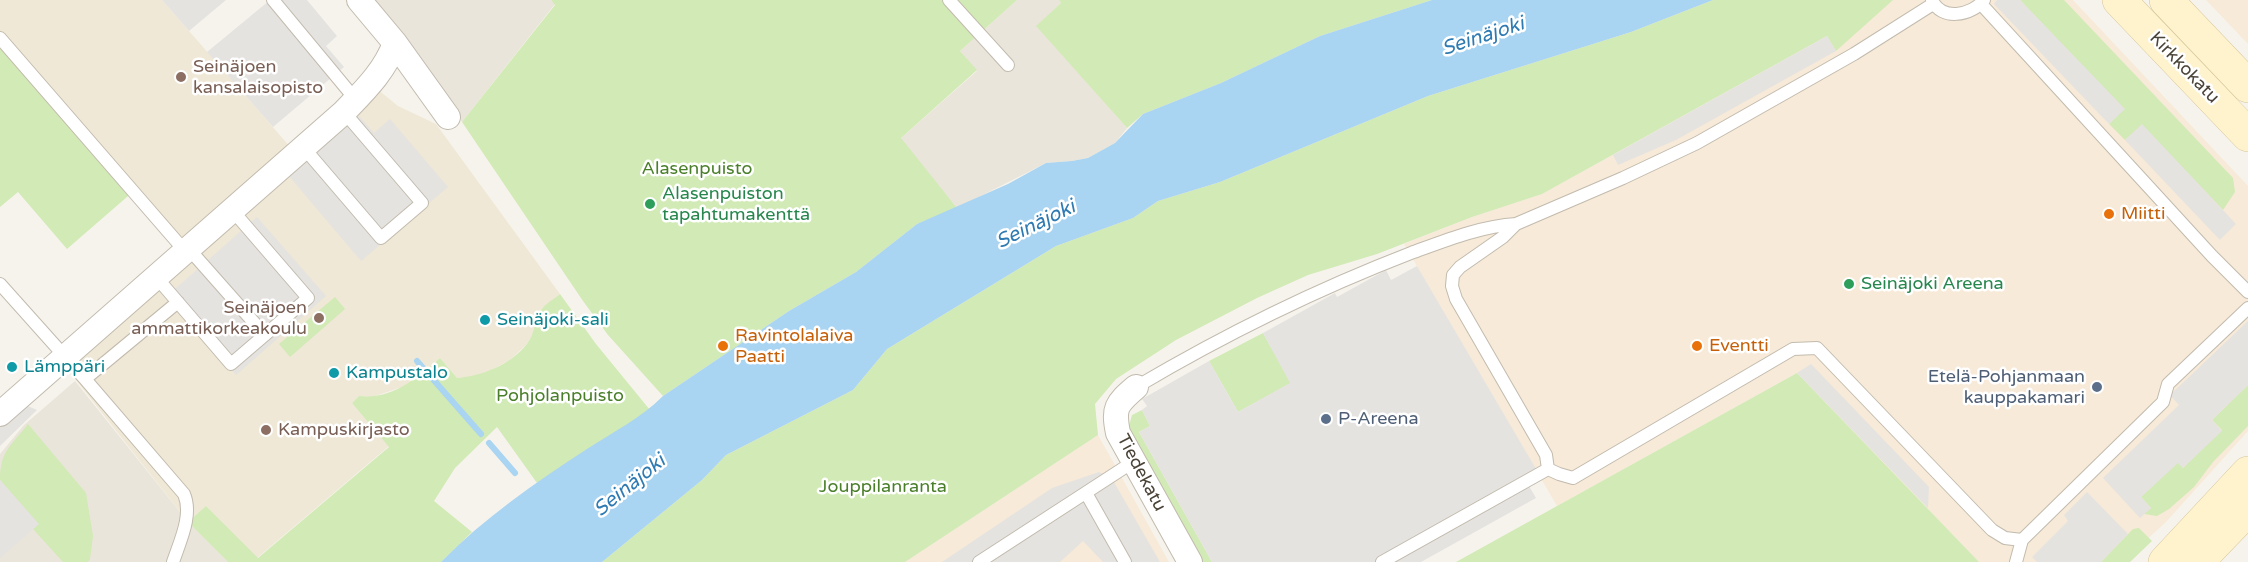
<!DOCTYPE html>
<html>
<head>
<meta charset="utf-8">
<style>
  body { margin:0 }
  canvas { display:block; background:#f6f3ec }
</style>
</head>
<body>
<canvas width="2248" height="562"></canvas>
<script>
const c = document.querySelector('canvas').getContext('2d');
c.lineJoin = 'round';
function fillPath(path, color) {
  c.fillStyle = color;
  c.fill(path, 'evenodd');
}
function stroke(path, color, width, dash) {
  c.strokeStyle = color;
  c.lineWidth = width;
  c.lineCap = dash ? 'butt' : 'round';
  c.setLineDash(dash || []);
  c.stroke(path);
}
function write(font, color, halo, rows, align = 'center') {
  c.font = font + ' "Varela Round",sans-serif';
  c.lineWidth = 5;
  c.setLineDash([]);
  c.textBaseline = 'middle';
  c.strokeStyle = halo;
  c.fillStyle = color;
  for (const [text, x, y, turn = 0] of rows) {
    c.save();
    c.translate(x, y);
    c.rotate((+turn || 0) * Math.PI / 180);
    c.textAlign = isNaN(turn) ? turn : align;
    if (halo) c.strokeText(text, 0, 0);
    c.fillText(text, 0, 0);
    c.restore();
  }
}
const residential = new Path2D(`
  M372,0h179l4,4 -93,118 -51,-75z
  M1017,0h42l2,3 -24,23 90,102 -12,15 -27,15 -16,3 -26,2 -89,45 -57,-69 77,-68 -17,-20z
  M75,381l113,141 40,40h-228v-108l24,-29z`);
const commercial = new Path2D(`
  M1893,0h180l175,186v245l-82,91 -44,40h-143l-182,-189 -240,133 -153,-262 68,-27 70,-23z
  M2206,0h42v44z
  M1098,435l71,127h-264z`);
const education = new Path2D(`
  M0,0h162l130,149 85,-60 21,17 38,18 124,170 -18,15 -6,19 -9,16 -16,15 -19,11 -19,7 -16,1 -17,-20 -32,27 -36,12 -13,-1 -7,7 37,43 -132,112 -51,-52 -18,16 -131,-166 126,-111 -183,-211z`);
const green = new Path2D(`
  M551,0h466l-57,51 17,19 -76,68 56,70 -40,16 -61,48 -67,39 -126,85 -55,-61 -25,-34 -121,-179 93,-117z
  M1059,0h373l-112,36 -99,47 -78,31 -16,14 -91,-102 25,-23z
  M1713,0h180l-57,51 -9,-15 -285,158 -70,23 -95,37 -69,21 -51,23 -81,42 -60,39 -21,25 3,31 -193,127h-303l100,-82 24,-25 127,-65 34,-41 169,-103 77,-28 25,-17 62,-19 208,-86 203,-64z
  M2020,0h44l169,178 2,14 -12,18 -81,-85 -17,15 -16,-16 15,-15z
  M0,34l135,156 -68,59 -49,-57 -18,15z
  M560,294l36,50 54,66 -113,73 -40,-56 -42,41 -21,33 38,31 -31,30h-213l-40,-40 18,-16 52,52 131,-111 -37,-44 7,-7c33,4 58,-18 81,-38l17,20c25,-2 53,-13 70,-34 8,-11 8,-24 15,-35 3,-5 12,-10 18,-15z
  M335,297l10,12 -55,48 -11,-13z
  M1263,333l28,50 -53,29 -29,-51z
  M1797,373l182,189h-523z
  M2248,385v41l-35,36 -19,25 -25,22 -12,7 -13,-2 7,-6 -10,-11 37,-35 5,6 39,-38 -10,-10z
  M1142,410l8,16 -11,6 73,130h-10l-70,-123 -3,-13 3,-11z
  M28,424l58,69 7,43 -3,23 -2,3h-25l-30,-33 5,-5 -38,-44c0,-29 11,-34 28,-56z
  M2139,528l13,13 -22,21h-29l32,-33z`);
const parking = new Path2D(`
  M162,0h64l-37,31z
  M270,0h37l30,36 -11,10 18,21 -71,60 -66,-75z
  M1997,0h23l105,109 -16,15 -115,-120z
  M1827,36l9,15 -160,89 -58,25 -5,-10z
  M359,116l15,17 16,-14 58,68 -87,74 -72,-85z
  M2142,124l94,100 -16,16 -95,-100z
  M257,217l69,79 -90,79 -69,-79z
  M1417,266l122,208 -13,7 10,17 -115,64h-209l-73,-130 11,-6 -8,-16 5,-4 -5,-7 67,-38 29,51 52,-29 -27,-50 72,-40 2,4 49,-27 5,10z
  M2248,321v64l-36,35 10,11 -39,37 -5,-5 -37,34 10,11 -11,10 -37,-40 76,-73 -9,-10z
  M1811,364l118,123 -1,21 -131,-135z
  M21,403l16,7 -37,36v-22z
  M1099,472l12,5 49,85h-57l-20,-21 -23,21h-118l110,-74z
  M0,480l39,44 -39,34z
  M2087,492l41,42 -27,28h-64l-5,-5 36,-36 -4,-6z`);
const water = new Path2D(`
  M1432,0h281l-82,32 -203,64 -208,86 -62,19 -25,17 -77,28 -169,103 -34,41 -127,65 -24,25 -100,82h-161c43,-44 94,-79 146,-113 26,-17 54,-31 76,-53l126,-85 67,-39 61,-48 91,-40 38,-21 26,-2 16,-3 27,-15 28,-29 78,-31 99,-47z`);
const stream = new Path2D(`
  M417,361l64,73
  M489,443l26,30`);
const service = new Path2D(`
  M273,0l83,100
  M949,0l59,65
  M1932,0c9,21 39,16 52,0
  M1981,4l231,252 36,36
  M0,38l178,205 11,6 76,86
  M304,148l77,90 41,-35 -78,-91
  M157,278l74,86 77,-66 -75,-87
  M0,284l85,95 99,115c9,21 -4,47 -11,68
  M85,379l93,-77
  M1136,387c88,-52 179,-97 275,-134 33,-12 70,-27 105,-29l107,-46 74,-35 157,-89 79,-50
  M1548,469l11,5 14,4 220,-129 24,-1 175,182 13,8 17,2 141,-138 5,-18 80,-76
  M1086,493l39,69
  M979,562l154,-100
  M1382,562l166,-93 -2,-14 -90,-156 -4,-13 1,-11 7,-8 43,-30 13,-13
  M2016,562l6,-22`);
const minor = new Path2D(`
  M359,0l36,43 53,74
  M1136,387c-20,17 -23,21 -18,46l72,129
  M0,414l344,-302c20,-21 41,-41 51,-69`);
const secondary = new Path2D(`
  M2119,0l129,135
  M2166,0l82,86
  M2165,562l83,-89
  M2197,562l51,-53`);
const markers = [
  [181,77,6,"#8d6e63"],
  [650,204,6,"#2e9e5b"],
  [2109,214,6,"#e8710a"],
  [1849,284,6,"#2e9e5b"],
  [319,318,6,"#8d6e63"],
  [485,320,6,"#0f9aa8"],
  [723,346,6,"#e8710a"],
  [1697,346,6,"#e8710a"],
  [12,367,6,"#0f9aa8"],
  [334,373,6,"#0f9aa8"],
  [2097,387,6,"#5c6f8a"],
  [1326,419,6,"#5c6f8a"],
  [266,430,6,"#8d6e63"]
];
const educationNames = [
  ["Seinäjoen",193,67],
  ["kansalaisopisto",193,88],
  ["Seinäjoen",307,308,"right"],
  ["ammattikorkeakoulu",307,329,"right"],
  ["Kampuskirjasto",278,430]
];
const streetNames = [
  ["Kirkkokatu",2184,68,46],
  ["Tiedekatu",1141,473,62]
];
const parkNames = [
  ["Alasenpuisto",697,169],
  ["Pohjolanpuisto",560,396],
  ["Jouppilanranta",883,487]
];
const leisureNames = [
  ["Alasenpuiston",662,194],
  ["tapahtumakenttä",662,215],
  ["Seinäjoki Areena",1861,284]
];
const foodNames = [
  ["Miitti",2121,214],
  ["Ravintolalaiva",735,336],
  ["Paatti",735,357],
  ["Eventti",1709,346]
];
const cultureNames = [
  ["Seinäjoki-sali",497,320],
  ["Lämppäri",24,367],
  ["Kampustalo",346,373]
];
const serviceNames = [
  ["Etelä-Pohjanmaan",2085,377],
  ["kauppakamari",2085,398],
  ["P-Areena",1338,419,"left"]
];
const waterNames = [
  ["Seinäjoki",1483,37,-18],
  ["Seinäjoki",1036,225,-26],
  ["Seinäjoki",630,486,-39]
];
fillPath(residential, '#eae5da');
fillPath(commercial, '#f7ead8');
fillPath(education, '#efe8d6');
fillPath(green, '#d2eab5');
fillPath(parking, '#e5e3e0');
fillPath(water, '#a9d4f2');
stroke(stream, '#a9d4f2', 6);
stroke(service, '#c2bbae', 14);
stroke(minor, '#c2bbae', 26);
stroke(secondary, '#d6c79b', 34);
stroke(service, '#fff', 12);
stroke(minor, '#fff', 24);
stroke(secondary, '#fff3cd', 33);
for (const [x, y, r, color] of markers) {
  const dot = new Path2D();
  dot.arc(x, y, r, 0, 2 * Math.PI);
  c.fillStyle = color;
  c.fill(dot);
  stroke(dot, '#fff', 2);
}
write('18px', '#785e54', '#fff', educationNames, 'left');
write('18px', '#4b4439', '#fff', streetNames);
write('18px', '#4a7f2a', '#fff', parkNames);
write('18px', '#27864d', '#fff', leisureNames, 'left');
write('18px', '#c56008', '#fff', foodNames, 'left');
write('18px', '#0d838f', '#fff', cultureNames, 'left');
write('18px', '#4e5e75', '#fff', serviceNames, 'right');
write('italic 20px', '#2e7ab2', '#fff', waterNames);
</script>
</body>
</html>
